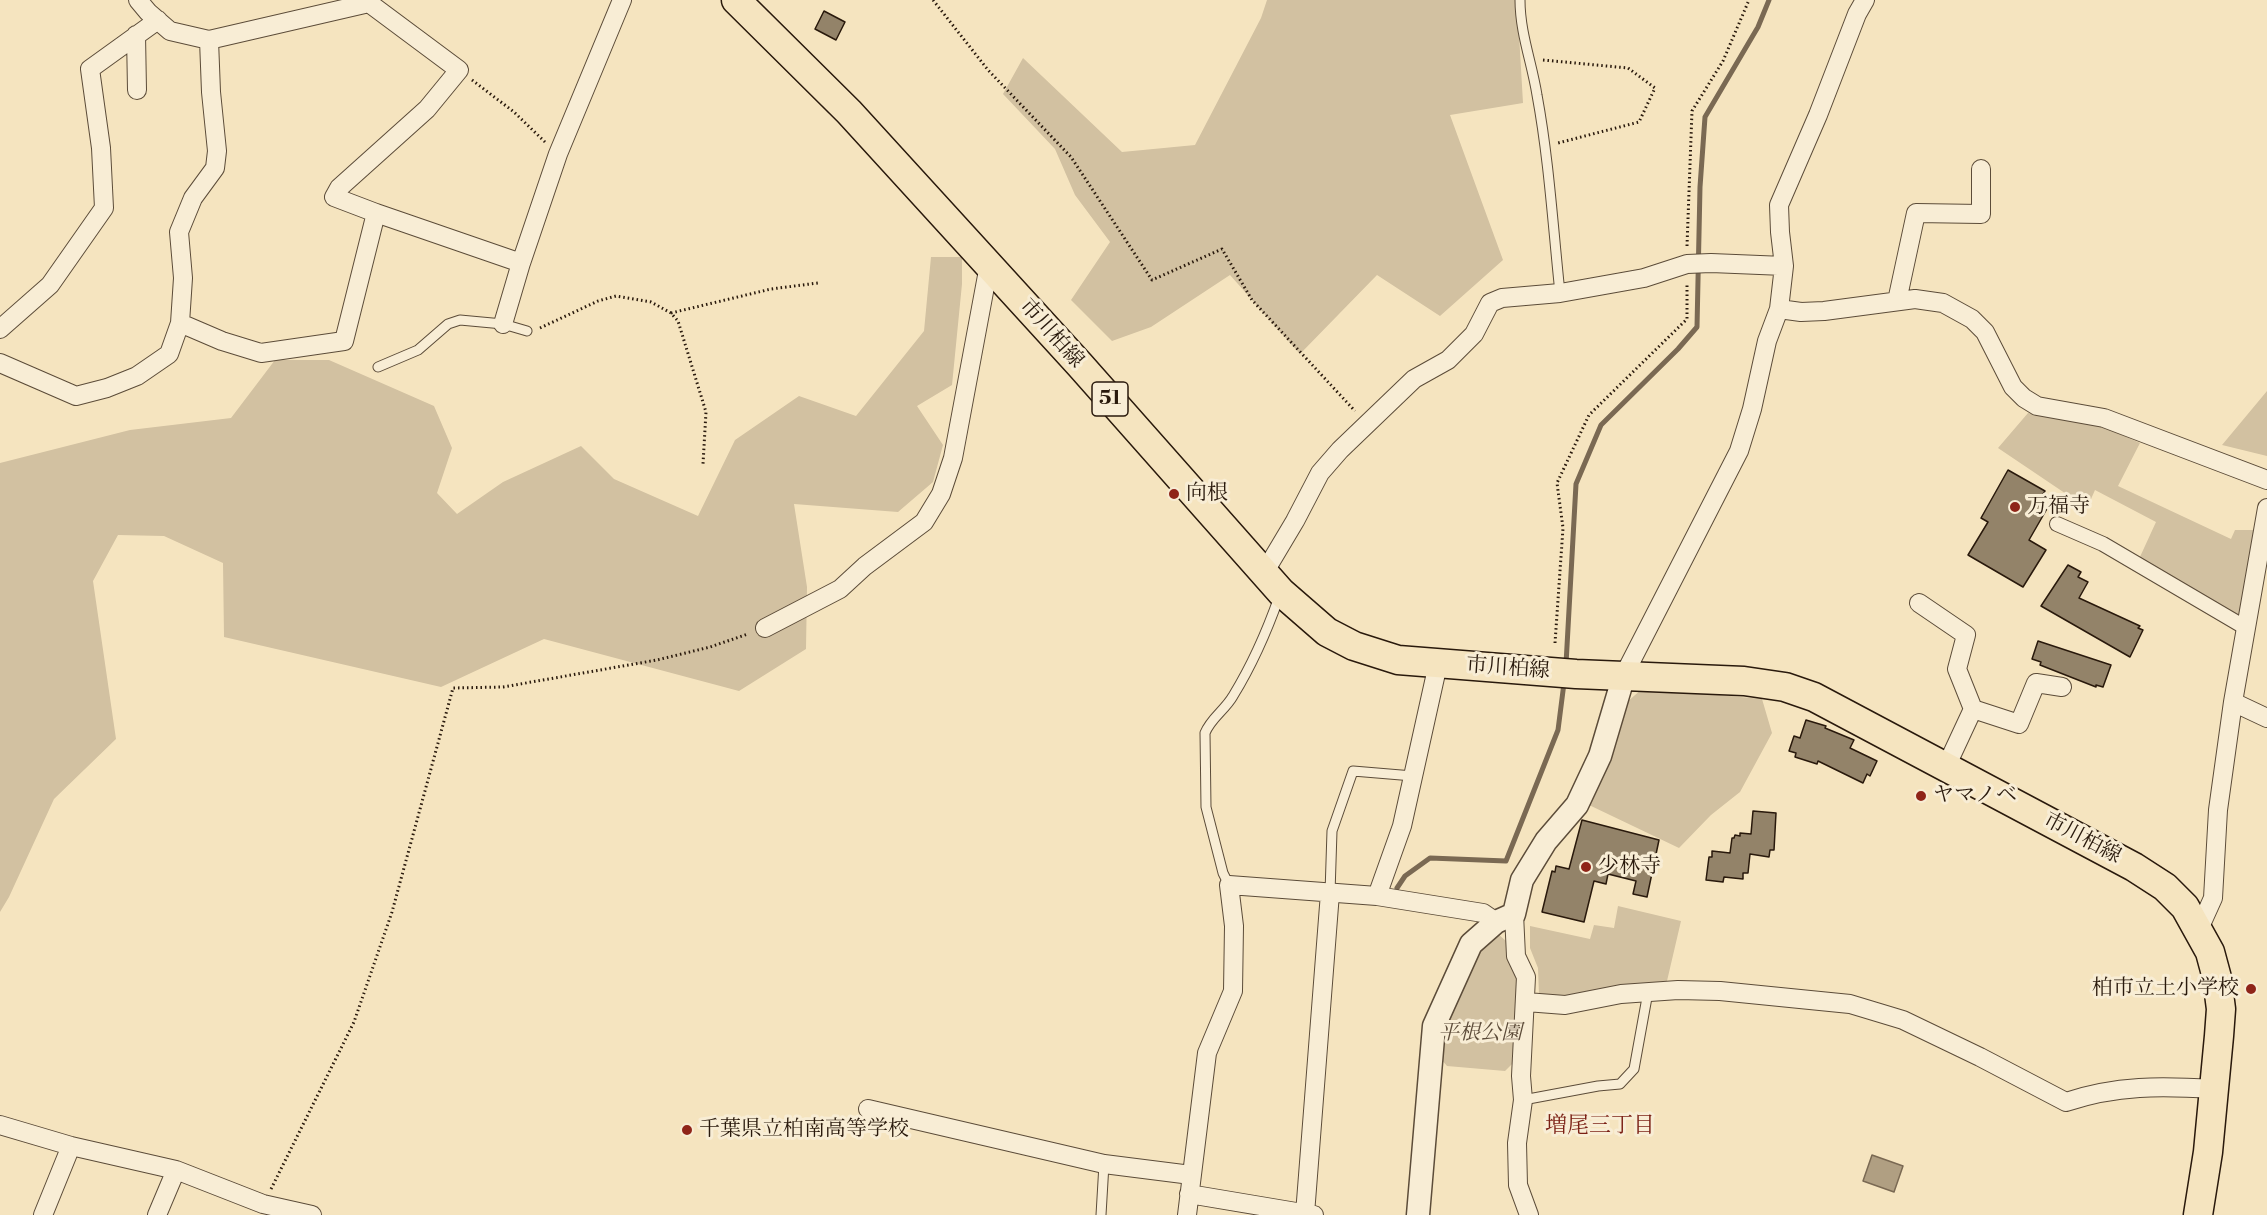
<!DOCTYPE html>
<html>
<head>
<meta charset="utf-8">
<style>
  body { margin:0 }
  canvas { display:block; background:#f5e4bf }
</style>
</head>
<body>
<canvas width="2267" height="1215"></canvas>
<script>
const c = document.querySelector('canvas').getContext('2d');
c.lineJoin = 'round';
function fillPath(path, color) {
  c.fillStyle = color;
  c.fill(path, 'evenodd');
}
function stroke(path, color, width, dash) {
  c.strokeStyle = color;
  c.lineWidth = width;
  c.lineCap = dash ? 'butt' : 'round';
  c.setLineDash(dash || []);
  c.stroke(path);
}
function write(font, color, halo, rows, align = 'center') {
  c.font = font + ' "Libre Bodoni","Noto Serif JP",serif';
  c.lineWidth = 6;
  c.setLineDash([]);
  c.textBaseline = 'middle';
  c.strokeStyle = halo;
  c.fillStyle = color;
  for (const [text, x, y, turn = 0] of rows) {
    c.save();
    c.translate(x, y);
    c.rotate((+turn || 0) * Math.PI / 180);
    c.textAlign = isNaN(turn) ? turn : align;
    if (halo) c.strokeText(text, 0, 0);
    c.fillText(text, 0, 0);
    c.restore();
  }
}
const green = new Path2D(`
  M1267,0h250l6,103 -73,12 53,145 -63,56 -63,-41 -77,79 -70,-79 -79,52 -39,14 -41,-41 39,-58 -35,-47 -20,-46 -52,-55 20,-36 99,94 73,-7 66,-127z
  M931,257h31v27l-10,101 -35,21 26,39 -10,37 -35,30 -104,-8 13,83 -1,62 -67,42 -195,-52 -103,48 -217,-50 -1,-74 -59,-27 -46,-1 -25,46 23,158 -62,60 -45,98 -9,15v-449l130,-33 101,-12 44,-58h54l105,46 18,42 -15,45 20,21 46,-32 78,-36 33,33 84,37 37,-76 64,-44 57,20 68,-85z
  M2267,391v65l-45,-11z
  M2028,413l69,11 43,19 -22,43 113,53 4,-9h20l-17,89 -99,-60 17,-37 -61,-32 -8,18 -89,-60z
  M1643,688l119,11 10,34 -32,59 -29,23 -32,33 -90,-43 37,-102z
  M1618,906l63,15 -14,60 -54,6 -48,11 -26,-3 -1,-27 -8,-20v-22l60,13 4,-14 20,3z
  M1497,933l9,8 4,19 9,20 -7,84 -7,7 -58,-5 -6,-7 7,-36 32,-72z`);
const water = new Path2D(`
  M1872,1155l31,11 -9,26 -31,-11z`);
const stream = new Path2D(`
  M1566,664l10,-180 25,-59 77,-76 19,-22 3,-140 5,-70 53,-90 11,-27
  M1397,888l8,-12 25,-18 76,3 52,-131 6,-47`);
const building = new Path2D(`
  M824,11l21,11 -9,18 -21,-11z
  M2008,470l37,21 -7,11 10,5 -19,33 17,10 -23,37 -55,-32 20,-33 -7,-4z
  M2068,565l13,7 -3,5 10,5 -9,16 61,28 -2,2 5,2 -13,27 -89,-51z
  M2038,641l73,24 -8,22 -7,-2v2l-56,-22 1,-3 -9,-3z
  M1806,720l20,6 -1,2 29,12 -4,8 27,13 -7,15 -3,-2 -4,9 -45,-22 -1,3 -22,-7 1,-4 -7,-2 5,-15 6,2z
  M1753,811l23,2 -2,37h-4l-1,7 -19,-3 -2,19h-5v6l-19,-2 -1,5 -17,-2 3,-23h3v-6l18,2 2,-15h2l1,-3 5,1v-3l11,1z
  M1582,820l77,20 -12,57 -14,-3 3,-13 -28,-7 -2,10 -12,-3 -10,41 -42,-10 10,-41 3,1 1,-6 13,3z`);
const path = new Path2D(`
  M933,0l55,70 83,87 81,123 70,-31 30,51 103,111
  M1543,60l85,8 27,20 -16,34 -81,21
  M472,80l42,32 31,30
  M1687,246l5,-135 31,-50 26,-61
  M671,313l100,-24 47,-6
  M540,328l58,-27 18,-5 35,6 20,11 7,8 28,91 -3,52
  M1555,643l8,-115 -6,-45 32,-68 98,-96v-36
  M271,1189l83,-167 38,-110 61,-224 50,-1 154,-27 53,-13 38,-13`);
const service = new Path2D(`
  M1520,0c0,33 12,63 17,95 12,65 16,132 23,198
  M378,367l40,-17 30,-26 12,-4 43,4 24,7
  M1229,885l-6,-12 -17,-66 -1,-74c6,-15 20,-23 28,-37 19,-31 34,-65 46,-99
  M1330,893l2,-62 21,-60 60,5
  M1523,1100l75,-14 22,-2 14,-15 14,-77
  M1101,1215l3,-51`);
const pedestrian = new Path2D(`
  M2057,524l46,20 143,84`);
const minor = new Path2D(`
  M138,0l10,12 22,19 39,9 160,-37 2,-3
  M369,3l90,67 -32,39 -88,79 -5,9 42,16
  M136,35l1,55
  M1897,301l19,-88 65,1v-45
  M1779,309l22,3 23,-1 91,-12 28,4 29,16 13,13 28,55 11,11 13,8 67,12 163,62
  M180,323l42,18 39,12 83,-12 32,-128 145,50
  M503,324l18,-61 37,-109 64,-154
  M0,329l50,-44 54,-77 -3,-60 -11,-79 68,-49
  M0,363l76,33 31,-8 30,-12 32,-22 11,-31 3,-45 -4,-46 14,-34 22,-30 2,-17 -6,-59 -2,-52
  M1264,573l31,-52 25,-48 20,-23 74,-71 34,-19 26,-26 16,-31 12,-5 58,-5 84,-15 43,-14 24,-1 73,3
  M1919,603l47,32 -9,34 16,40 -27,58
  M765,628l75,-39 25,-23 59,-44 17,-28 12,-36 36,-193
  M1624,675l115,-224 13,-42 15,-68 12,-32 5,-43 -4,-34 -1,-27 39,-90 39,-101 8,-14
  M2233,702l34,16
  M1973,709l46,15 17,-41 26,4
  M1377,896l25,-70 36,-162
  M1514,914l2,42 10,21 -5,99 2,24 -6,43 1,42 11,30
  M2199,929l14,-31 5,-88 15,-108 34,-194
  M1526,1002l39,3 56,-11 57,-4 42,1 130,13 53,16 77,37 86,45c51,-17 95,-16 148,-13
  M868,1109l236,55 87,11
  M0,1125l71,21 105,24 87,34 49,11
  M1189,1194l125,21
  M1305,1214l25,-321
  M43,1215l28,-69
  M157,1215l19,-45
  M1187,1215l20,-162 26,-62 1,-65 -5,-41 148,11 106,17 13,9`);
const tertiary = new Path2D(`
  M1418,1215l16,-189 37,-82 25,-22 18,-8 8,-34 24,-39 31,-36 23,-49 24,-81`);
const primary = new Path2D(`
  M736,0l113,112 231,253 201,227 46,40 27,14 44,14 178,14 168,7 41,6 29,10 320,170 31,20 20,20 25,45 7,26 4,31 -2,27 -11,116 -10,63`);
const markers = [
  [1174,494,6,"#8f2418"],
  [2015,507,6,"#8f2418"],
  [1921,796,6,"#8f2418"],
  [1586,867,6,"#8f2418"],
  [2251,989,6,"#8f2418"],
  [687,1130,6,"#8f2418"]
];
const shields = [
  [1110,399,36]
];
const shieldNames = [
  ["51",1110,399]
];
const streetNames = [
  ["市川柏線",1051,334,48],
  ["市川柏線",1508,669,4],
  ["市川柏線",2082,839,28]
];
const poiNames = [
  ["向根",1186,494],
  ["万福寺",2027,507],
  ["ヤマノベ",1933,796],
  ["少林寺",1598,867],
  ["柏市立土小学校",2239,989,"right"],
  ["千葉県立柏南高等学校",699,1130]
];
const parkNames = [
  ["平根公園",1480,1034]
];
const neighbourhoodNames = [
  ["増尾三丁目",1600,1127]
];
fillPath(green, '#d2c1a1');
fillPath(water, '#b09f82');
stroke(water, '#7a6953', 1.5);
stroke(stream, '#7a6953', 5);
fillPath(building, '#938369');
stroke(building, '#29190c', 1.5);
stroke(service, '#5c4c39', 11);
stroke(pedestrian, '#5c4c39', 16);
stroke(minor, '#5c4c39', 20);
stroke(tertiary, '#5c4c39', 25);
stroke(primary, '#29190c', 31);
stroke(path, '#29190c', 3, [1.5, 3]);
stroke(service, '#f8edd5', 9);
stroke(pedestrian, '#f8edd5', 14);
stroke(minor, '#f8edd5', 18);
stroke(tertiary, '#f8edd5', 22);
stroke(primary, '#f5e4bf', 28);
for (const [x, y, r, color] of markers) {
  const dot = new Path2D();
  dot.arc(x, y, r, 0, 2 * Math.PI);
  c.fillStyle = color;
  c.fill(dot);
  stroke(dot, '#f8edd5', 2);
}
for (const [x, y, w] of shields) {
  const box = new Path2D();
  box.roundRect(x - w / 2, y - 17, w, 34, 4.5);
  c.fillStyle = '#f8edd5';
  c.fill(box);
  stroke(box, '#29190c', 1.5);
}
write('bold 20px', '#29190c', null, shieldNames);
write('21px', '#29190c', '#f8edd5', streetNames);
write('21px', '#29190c', '#f8edd5', poiNames, 'left');
write('italic 21px', '#5c4b39', '#f8edd5', parkNames);
write('22px', '#7a1f14', '#f8edd5', neighbourhoodNames);
</script>
</body>
</html>
